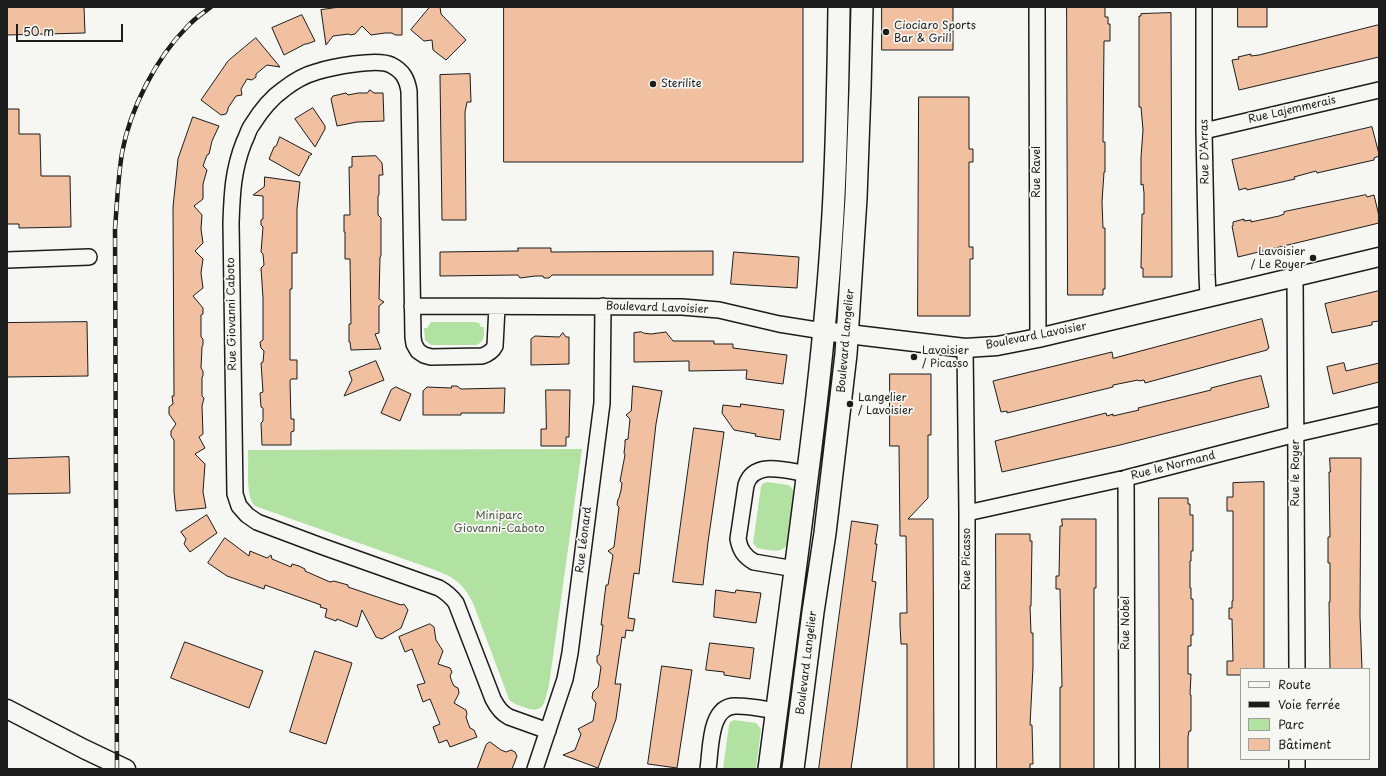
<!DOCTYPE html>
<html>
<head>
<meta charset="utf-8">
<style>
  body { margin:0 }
  #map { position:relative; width:1386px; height:776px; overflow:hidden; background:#f6f6f2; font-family:"Playpen Sans",sans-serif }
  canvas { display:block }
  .frame { position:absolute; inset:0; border:8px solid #1c1c1c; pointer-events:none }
  .legend { position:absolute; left:1240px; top:668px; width:130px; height:92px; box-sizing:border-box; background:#f6f6f2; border:1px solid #9f9f9c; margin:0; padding:5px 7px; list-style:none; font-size:12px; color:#1c1c1c }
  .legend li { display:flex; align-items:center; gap:8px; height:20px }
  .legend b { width:20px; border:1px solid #9f9f9c }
  .scale { position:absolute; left:16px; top:24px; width:107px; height:18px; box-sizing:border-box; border:2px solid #1c1c1c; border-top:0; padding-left:5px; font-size:12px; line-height:14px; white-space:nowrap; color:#1c1c1c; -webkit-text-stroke:3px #f6f6f2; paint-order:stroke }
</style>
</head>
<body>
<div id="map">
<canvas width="1386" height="776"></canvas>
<div class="frame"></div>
<ul class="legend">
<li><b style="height:5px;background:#f6f6f2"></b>Route</li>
<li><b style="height:5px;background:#1c1c1c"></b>Voie ferrée</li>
<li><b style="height:11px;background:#b1e2a2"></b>Parc</li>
<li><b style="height:11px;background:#f0c0a0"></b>Bâtiment</li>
</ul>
<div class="scale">50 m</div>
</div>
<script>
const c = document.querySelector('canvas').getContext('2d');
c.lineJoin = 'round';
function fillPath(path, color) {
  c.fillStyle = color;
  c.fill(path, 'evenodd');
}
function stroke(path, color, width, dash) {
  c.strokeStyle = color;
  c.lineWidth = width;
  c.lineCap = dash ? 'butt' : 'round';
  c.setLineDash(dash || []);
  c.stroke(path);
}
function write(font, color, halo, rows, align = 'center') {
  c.font = font + ' "Playpen Sans",sans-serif';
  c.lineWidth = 3.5;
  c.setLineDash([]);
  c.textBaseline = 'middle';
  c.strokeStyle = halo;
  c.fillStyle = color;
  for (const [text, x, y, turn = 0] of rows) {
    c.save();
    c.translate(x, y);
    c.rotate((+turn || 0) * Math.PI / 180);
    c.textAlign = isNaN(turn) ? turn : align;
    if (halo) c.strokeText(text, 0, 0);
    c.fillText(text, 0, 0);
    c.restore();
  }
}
const green = new Path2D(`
  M431,322h44l4,1 2,4h3c0,8 1,15 -8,18h-45l-6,-5 -1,-12h3z
  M582,449l-33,236c-5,18 -4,30 -26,22 -5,-2 -10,-3 -14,-8l-36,-96c-10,-19 -17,-25 -38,-33l-180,-64c-10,-9 -6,-42 -7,-56z
  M767,482l21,3 2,1 4,6 -7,53c-7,10 -21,4 -30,3l-4,-5 8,-56 1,-3z
  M734,720l22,3 5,6 -5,40h-33l6,-44 1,-3z`);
const building = new Path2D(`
  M7,7h77l1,26 -78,2z
  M340,7h62v28h-7l-3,-2h-7l-14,2 -9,-9 -7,8 -5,1 -1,-1 -16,2 -7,9 -5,-35z
  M430,7h10l1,7 25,26 -20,20 -13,-10 -1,-10 -8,1 -13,-11z
  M504,7h299v155h-299z
  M882,7h71v43h-71z
  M1067,7h38v10h3v7h2v17h-6l-1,101h2v30h-1l-2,30 1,26h2v61h-2v6h-35z
  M1238,7h29v20h-29z
  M1171,13l1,264h-29v-9h-2l1,-54h2v-21l-1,-9 -2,1v-28l2,-27 -2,-23h-2v-91h2v-2z
  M302,15l13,26 -8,3h-2l-21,11 -12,-27z
  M1379,25v32l-140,33 -7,-30 7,-1 -1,-2 13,-3v2l8,-1z
  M256,38l24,29 -13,-2 -11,9v3l-4,3 -5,-1 -6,10 1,6 -6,1 -8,12v2l-2,4 -5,1 -20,-15 27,-39z
  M470,74l1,28h-4l-2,10 1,108h-24l-2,-145z
  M370,90l4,3h9l1,28 -27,1 -20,4 -6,-27 2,-3 13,-3 2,2 10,-2h9z
  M919,97h50v52h4v13h-4v85h4v12h-3v57h-52z
  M313,108l12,18v3l-10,18 -20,-28z
  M7,109h12v25h21l1,42h29l1,51 -52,1v-4h-12z
  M193,117l26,9 -7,15 -3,13 -2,1 -4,11 4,4 -4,14v15l-9,7 8,9 -1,14 2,14 -8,8 8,8 -2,14 2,15 -10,8 10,12v6l-2,1v22l2,2v6l-1,2 -1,21 2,3v5l-1,1v19l2,2 -2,8 1,28 -4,3 6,11 -10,6 10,10 -2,28 3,16 -30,3 -2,-19v-52l-3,-4v-5l5,-7 -7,-10v-7l4,-3 -1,-8h2l-1,-189 5,-48z
  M1372,127l7,27v2l-5,2v2l-57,13 -1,-2 -22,6 1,2 -48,11 -1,-2 -7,2 -7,-30z
  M280,137l32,17 -4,3h1l-10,19 -30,-17 5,-12 2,-1z
  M376,156l6,7 1,12h-4v20l-1,1v19l3,3v38l-1,1 -1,42 5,3 -5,4v27l-4,1 6,15 -30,1 -1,-8h-1v-18h2l-1,-65h-5v-27h-1v-17h6l-1,-48h3v-10z
  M265,177l35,5 -3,27v44h-5v36h-2v71h7v19h-6l-1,2 1,38h3v12l-3,1v13h-29l-1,-22 2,-2v-13l-2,-1 -1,-14 3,-1 -2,-29 2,-1 1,-11 -3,-3 -1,-6 3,-2v-42l-2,-30 3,-3 -1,-11 -2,-2 2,-25 -2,-2v-5l2,-1v-23l-10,-1 11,-8z
  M1366,195l1,2 7,-2 5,21v7l-141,34 -6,-31h1v-4l11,-3v2l7,-1v2l28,-6 5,-2v-2z
  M518,248h33v4l162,-1v24h-161l-3,3h-5l-1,-2h-8l-15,2 -2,-3 -78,1v-24l78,-1z
  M734,252l65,5 -2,31 -66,-4z
  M1379,291v30l-7,1v3l-40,8 -7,-29z
  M1262,319l7,29 -2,1v1l-122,33 -1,-3 -5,1 -1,-1 -25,5v2l-106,26v-2l-6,1 -8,-31 119,-29 1,6z
  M87,322l1,54 -81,1v-54z
  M642,332l1,1 8,1 15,-2 7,9h41v3h19v4l54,7 -4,29 -37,-5 1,-9 -58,1v-10l-55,1v-29z
  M563,333l3,4h3v27l-38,1v-26l4,-3 24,1z
  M376,361l8,19 -40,16 8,-16 -3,-8z
  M1344,363l2,8 33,-8v19l-46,12 -6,-27z
  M890,374h41v61h-3v63l-20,21h25l1,250h-27v-125h-6l-1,-19v-12h7l-1,-77h-6l-1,-90h-9z
  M1261,376l8,31 -149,38 -118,27 -7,-31 111,-28 1,3 6,-2v2l26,-6 -1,-2 73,-18v-2l31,-8z
  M452,386h5l4,3 44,-1 -1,25h-43v2h-38v-24l4,-4 24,1z
  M633,386l29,5 -6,33 -17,150 -5,-1 -6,45 7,1 -2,12 -7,-1 -1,8 -3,-1 -7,47h6l-5,35 -18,49 -35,-13 12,-5 6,-16 -3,-5 15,-8 3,-18 -4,-5 1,-6 5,-5 3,-20 -4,-5v-6l2,-1 4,-30h-2l5,-40h2l5,-30 -5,-4 6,-4 5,-40 -2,-2 1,-6 1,-1 2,-8 1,-7 -2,-2 5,-26 -1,-2 1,-8v-5l3,-1 2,-20 -4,-4 5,-4z
  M396,387l15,7 -11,27 -19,-8 10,-23z
  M546,390h24l-1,47h-3v9h-25v-17h5z
  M741,404l43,6 -4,30 -25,-4 1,-2 -22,-4 -12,-17 1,-8 17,2z
  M694,428l30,4 -16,110 -5,43 -30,-3z
  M69,457l1,36 -63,1v-35z
  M1330,458h31l-1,158 2,53h-32l-1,-67h1v-39h-2v-26h2l-1,-65h1z
  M1264,482v187h-23v6h-14v-14h6l-1,-42h-3v-11h3v-7h1v-90h-6v-14h6v-14z
  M1159,498h29v6h2v11h3v36h-2v10h-1v27h1v11h2v36h-2v11h-3v28h3l-1,21h1v36h-2l-1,6v32h-28z
  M207,515l10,18 -27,19 -6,-8 2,-5 -5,-7z
  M1062,519h34v69h-2v181h-34v-82h2l-2,-98h-4v-13h3l1,-50h2z
  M852,521l26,4 -3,19h2l-5,37 4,1 -19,145 -6,42h-32z
  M996,534h34v7h2l-1,65h-1l1,27h2v34l-3,58h2l1,39h-3v5h-33z
  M225,538l24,18 1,-5 17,7 4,-3 1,4 19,8 1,-3 7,2 6,3v2l25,11 4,-1 14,4v2l53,18 3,-1 4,6 -7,18 -19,11 -6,-2 -14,-27 -5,17 -20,-8 -1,2 -11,-4 2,-8 -7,-2 1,-2 -56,-20 -1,4 -37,-13 -19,-13z
  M716,590l19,3 1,-3 25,3 -5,30 -42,-6z
  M430,624l4,3 2,13 7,11 -5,13 12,4 2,4 -2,4 2,6 2,4 4,2 1,5 -5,10 12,7 1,4 -1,3 2,6 2,5 4,2 3,7 -27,10 -3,-7 -8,3 -6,-16 7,-3 -10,-25 -7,3 -6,-17 8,-2 -13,-34 -7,3 -6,-15z
  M185,642l78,29 -14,37 -78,-30z
  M710,643l44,5 -4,31 -26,-4v-3l-18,-2z
  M315,651l37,12 -26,81 -36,-12z
  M662,666l30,4 -15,98 -29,-4z
  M490,742l11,8 5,2 5,-2 4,2 2,4 -5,13h-35l9,-24z`);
const minor = new Path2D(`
  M1037,7l1,331
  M1204,7v124l3,144 1,21
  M1204,131l175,-41
  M7,260l82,-3
  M1295,276l2,393
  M412,306l270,1 37,3 60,14 44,7
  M497,307l-2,39c-3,6 -7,8 -13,10l-51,1 -7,-2 -6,-4 -4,-7 -1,-7 -4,-246c-2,-12 -6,-20 -18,-26 -13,-7 -60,2 -75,7 -11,3 -23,10 -32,17 -13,9 -24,23 -32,36 -4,5 -5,12 -8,17 -11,28 -12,51 -13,81l4,271 4,12 8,9 10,7 64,24 118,42c7,4 12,8 17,15l37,96c4,8 8,14 16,18l39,14
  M965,348l2,165v256
  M1126,478l1,291
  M967,513l159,-35 170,-44 83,-19
  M795,569l-41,-7c-10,-6 -14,-12 -16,-23l8,-54c8,-26 42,-14 62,-11
  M1297,759v10
  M535,769l30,-90 5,-26 32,-250 1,-97
  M708,769c3,-20 1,-65 29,-63 13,0 27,3 40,5`);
const tertiary = new Path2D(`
  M823,331l142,17 32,-2 41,-8 341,-81
  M7,709l77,40 42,20`);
const secondary = new Path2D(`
  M769,769c9,-66 17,-132 26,-198 15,-114 30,-227 37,-341 5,-74 6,-149 7,-223
  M793,769l20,-157 12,-79 21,-179 10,-156 4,-109 2,-82`);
const rail = new Path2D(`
  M117,769l-2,-540c2,-25 3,-51 7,-76 8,-44 34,-95 65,-126 7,-8 16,-14 24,-20`);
const markers = [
  [886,32,4,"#1c1c1c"],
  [653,84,4,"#1c1c1c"],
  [1313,258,4,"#1c1c1c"],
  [914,357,4,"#1c1c1c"],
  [850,404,4,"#1c1c1c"]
];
const poiNames = [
  ["Ciociaro Sports",894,26],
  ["Bar & Grill",894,39],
  ["Sterilite",661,84],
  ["Lavoisier",1305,252,"right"],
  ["/ Le Royer",1305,265,"right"],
  ["Lavoisier",922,351],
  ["/ Picasso",922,364],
  ["Langelier",858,398],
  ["/ Lavoisier",858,411]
];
const streetNames = [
  ["Rue Lajemmerais",1292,110,-13],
  ["Rue D'Arras",1205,152,-91],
  ["Rue Ravel",1037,172,-90],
  ["Boulevard Lavoisier",657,308,2],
  ["Rue Giovanni Caboto",232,314,-91],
  ["Boulevard Lavoisier",1036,336,-11],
  ["Boulevard Langelier",846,341,-85],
  ["Rue le Normand",1173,466,-14],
  ["Rue le Royer",1296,473,-90],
  ["Rue Léonard",584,540,-83],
  ["Rue Picasso",967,559,-90],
  ["Rue Nobel",1126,623,-90],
  ["Boulevard Langelier",807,663,-83]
];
const parkNames = [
  ["Miniparc",499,516],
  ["Giovanni-Caboto",499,529]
];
fillPath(green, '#b1e2a2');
fillPath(building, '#f0c0a0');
stroke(building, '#1c1c1c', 1);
stroke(minor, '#1c1c1c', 18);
stroke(tertiary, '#1c1c1c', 21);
stroke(secondary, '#1c1c1c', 24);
stroke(minor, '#f6f6f2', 15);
stroke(tertiary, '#f6f6f2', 18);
stroke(secondary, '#f6f6f2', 21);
stroke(rail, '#1c1c1c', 4.5);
stroke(rail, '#f6f6f2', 3, [9]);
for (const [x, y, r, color] of markers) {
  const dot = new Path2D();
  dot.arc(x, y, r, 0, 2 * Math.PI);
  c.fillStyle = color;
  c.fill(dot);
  stroke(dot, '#f6f6f2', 1.5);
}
write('11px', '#1c1c1c', '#f6f6f2', poiNames, 'left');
write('11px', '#1c1c1c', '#f6f6f2', streetNames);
write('11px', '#495744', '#f6f6f2', parkNames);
</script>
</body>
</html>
